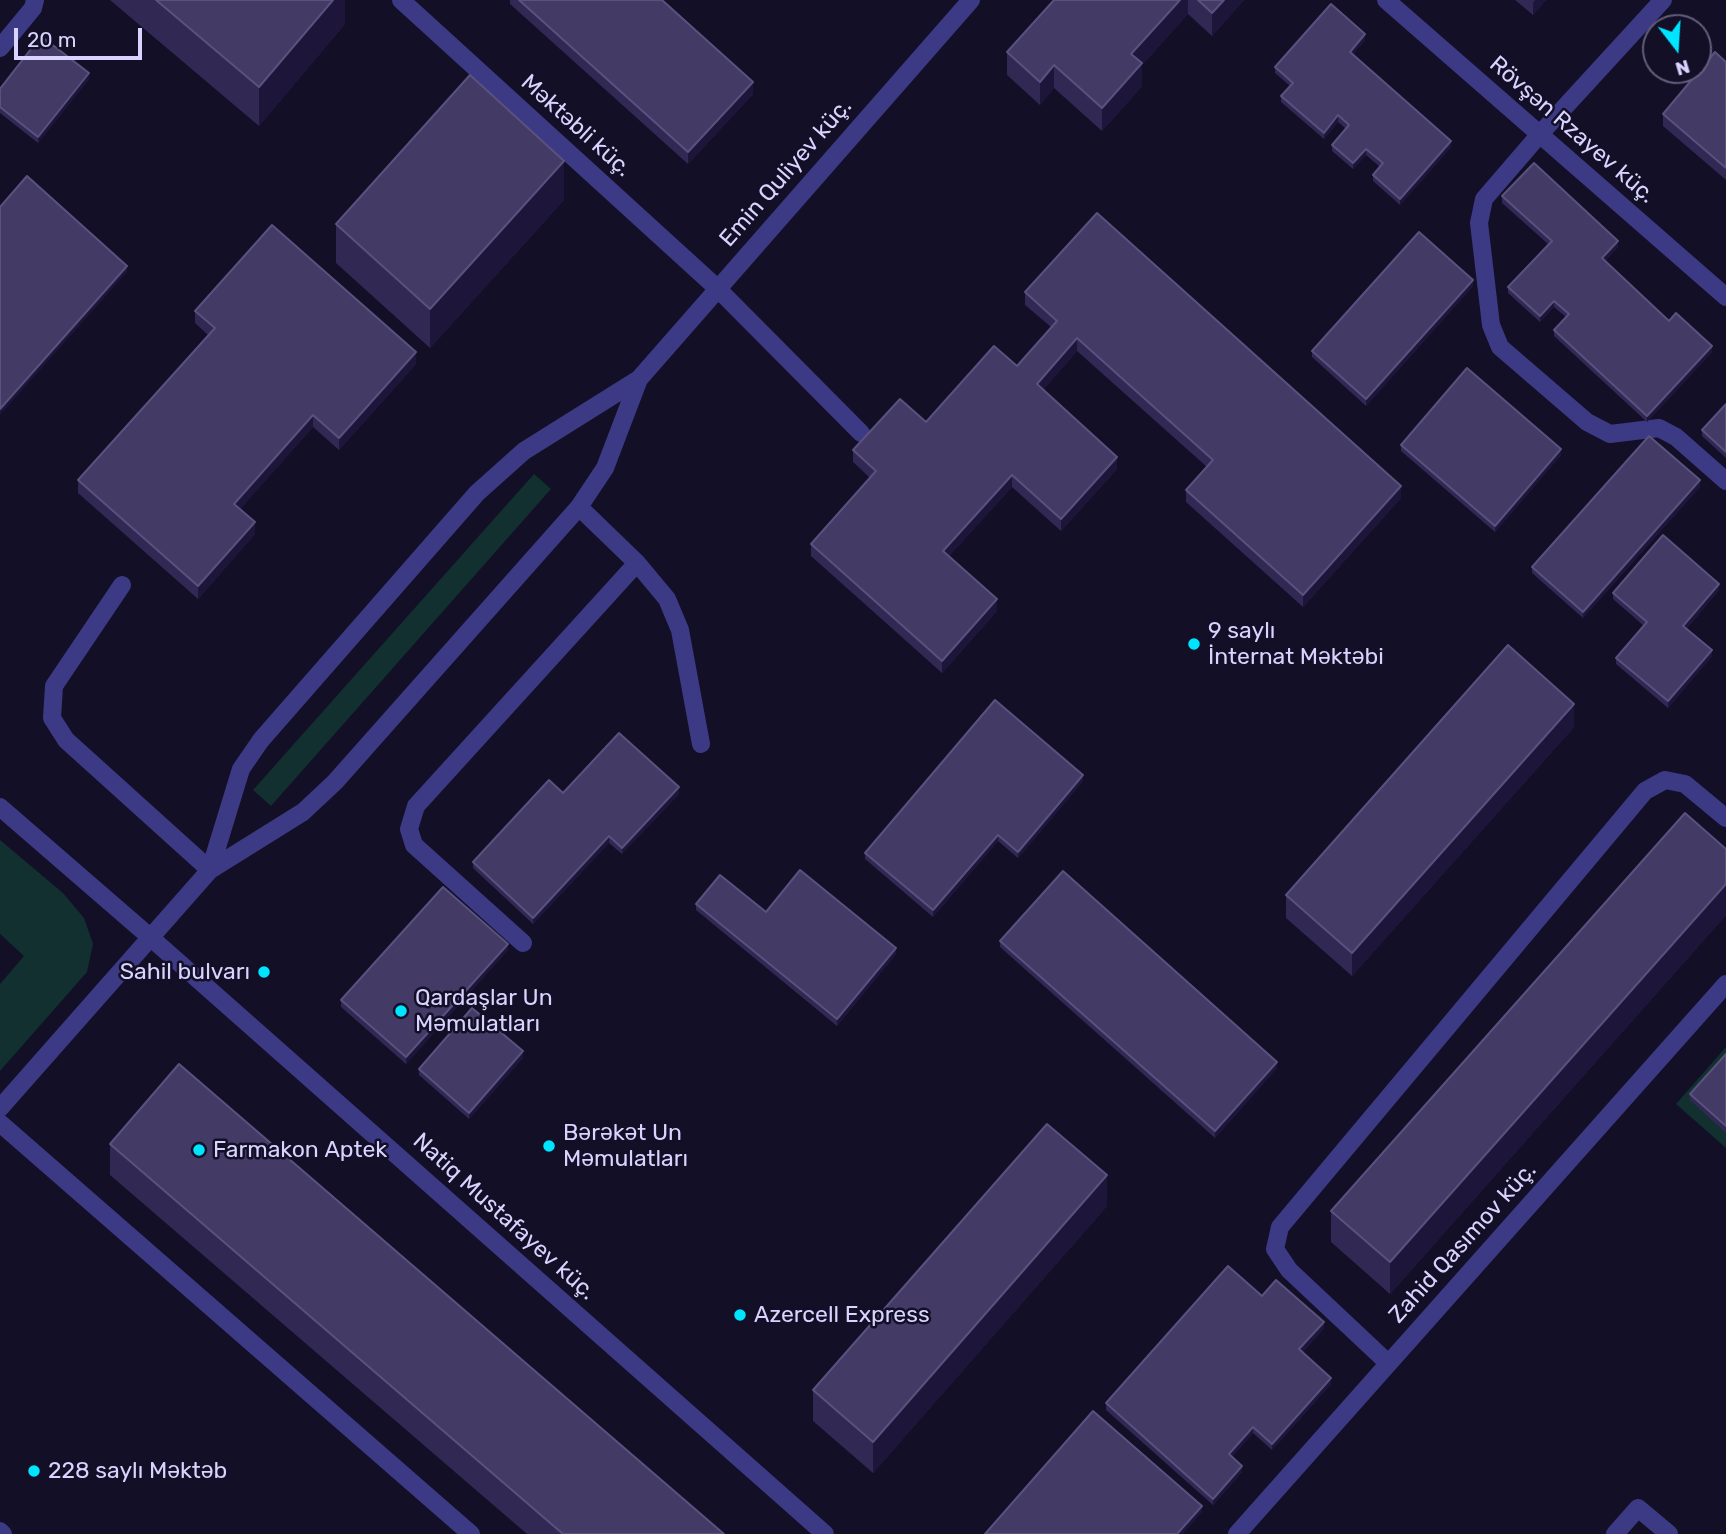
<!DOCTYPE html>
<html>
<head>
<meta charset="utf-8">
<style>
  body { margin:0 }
  #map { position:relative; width:1726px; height:1534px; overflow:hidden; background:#130f26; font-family:Rubik,sans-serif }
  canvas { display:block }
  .north { position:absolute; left:1642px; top:14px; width:70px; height:70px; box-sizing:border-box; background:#130f26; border:2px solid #625e7d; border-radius:50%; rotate:163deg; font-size:19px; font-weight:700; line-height:28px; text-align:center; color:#d9d4ff }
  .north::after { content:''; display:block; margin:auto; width:24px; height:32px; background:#00e5ff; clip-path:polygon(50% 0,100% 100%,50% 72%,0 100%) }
  .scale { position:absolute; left:14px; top:28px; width:128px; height:32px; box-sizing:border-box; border:4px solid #d9d4ff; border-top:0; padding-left:9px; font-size:21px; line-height:24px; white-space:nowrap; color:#d9d4ff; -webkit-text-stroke:5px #130f26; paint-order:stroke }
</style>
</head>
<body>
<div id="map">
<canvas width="1726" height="1534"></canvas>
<div class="north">N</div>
<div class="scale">20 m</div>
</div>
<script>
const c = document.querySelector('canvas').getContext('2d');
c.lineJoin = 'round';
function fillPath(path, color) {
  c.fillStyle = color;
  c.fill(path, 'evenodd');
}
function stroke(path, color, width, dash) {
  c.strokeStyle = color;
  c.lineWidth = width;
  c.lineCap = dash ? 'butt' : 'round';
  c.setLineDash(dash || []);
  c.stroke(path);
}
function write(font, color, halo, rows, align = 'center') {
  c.font = font + ' Rubik,sans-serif';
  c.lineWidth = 5;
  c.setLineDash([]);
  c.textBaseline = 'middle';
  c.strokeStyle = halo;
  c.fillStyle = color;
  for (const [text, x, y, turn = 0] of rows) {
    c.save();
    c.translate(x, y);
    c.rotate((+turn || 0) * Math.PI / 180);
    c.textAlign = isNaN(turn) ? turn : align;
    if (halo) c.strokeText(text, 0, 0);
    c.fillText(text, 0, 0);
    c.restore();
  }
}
const green = new Path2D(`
  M534,474l17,15 -280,317 -18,-16z
  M0,840l63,53 21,25 9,26 -6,28 -87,99v-87l24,-28 -24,-22z
  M1726,1047v101l-50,-44z`);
const minor = new Path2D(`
  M401,0l316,288 144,145
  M1386,0l340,297
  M1663,0l-123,134 -56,65 -5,24 12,102 9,22 87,75 23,12 49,-6 17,9 50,44
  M0,48l33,-40 2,-8
  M579,507l58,56 30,36 13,31 21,114
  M122,585l-68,101 -2,32 14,22 144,130
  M0,807l150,130 675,597
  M210,870l31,-101 20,-29 216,-247 47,-42 115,-72 332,-379
  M523,943l-109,-98 -5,-16 7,-23 221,-243
  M0,1108l210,-238 93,-58 32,-30 244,-275 26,-39 34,-89
  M0,1123l471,411
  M1388,1363l-99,-93 -14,-21 5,-22 365,-436 20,-11 20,4 41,34
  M0,1531l3,3
  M1237,1534l489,-550
  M1615,1534l23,-26 31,26`);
const wall = new Path2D(`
  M110,0h235v24l-86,102z
  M510,0h152l91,94 -65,70 -178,-160z
  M1054,0h190l-32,36 -24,-22 -46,51v21l-40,45 -48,-43 -14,17 -33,-30v-23z
  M1515,0h31l-13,15z
  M1365,40l-12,14 98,93 -51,58 -27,-24v-6l7,-8 -14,-12 -13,14 -21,-18v-6l14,-16 -8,-7 -14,17 -43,-37v-6l9,-10 -15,-13v-6z
  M1726,62v118l-63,-54v-12z
  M89,79l-51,64 -38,-30v-24z
  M1502,196l116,51 -13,14 64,60 43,31 -65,70 -93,-86v-6l12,-13 -12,-10 -14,15 -32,-29v-6l40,-43 -46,-41z
  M564,200l-134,148 -94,-85v-39z
  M1473,286l-107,120 -54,-49v-6z
  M1025,292l376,206 -98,109 -117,-105v-12l21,-23 -130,-116 -34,39 74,79 -56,62 -49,-44 -63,69 48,55 -55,62 -131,-117v-12l59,-66 -17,-16v-12l73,-28 91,-56 34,-39 -26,-22z
  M195,311l221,53 -77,86 -26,-23 -73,82 15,25 -57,65 -120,-106v-13l130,-145 -13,-12z
  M1726,404v54l-24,-22v-6z
  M1401,445l160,10 -66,77 -94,-81z
  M1700,487l-117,131 -51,-45v-6z
  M1719,590l-32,38 25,28 -44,52 -52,-44v-6l28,-32 -31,-27v-6z
  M1574,727l-222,249 -66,-58v-23z
  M1083,781l-65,77 -20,-17 -65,76 -68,-58v-6z
  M563,793l116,1 -57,60 -13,-11 -76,81 -60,-56v-6z
  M1726,849v66l-336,379 -59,-52v-31z
  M696,904l200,50 -59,72 -141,-116z
  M1000,941l277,127 -62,70 -215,-191z
  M508,950l-102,114 -65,-57v-7z
  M1726,1054v79l-36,-33v-6z
  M523,1058l-54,61 -50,-44v-6z
  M110,1144l614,390h-197l-417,-359z
  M1107,1206l-234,267 -60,-52v-31z
  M1262,1296l62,32 -21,24 28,32 -59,66 -19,-17 -21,24 10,15 -29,33 -107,-95v-7z`);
const shadedWall = new Path2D(`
  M333,0h12v24l-86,102v-39z
  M1180,0h8v14l-46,51v21l-40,45v-23l29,-54z
  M1224,0h20l-32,36v-23z
  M1535,0h11l-13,15v-12z
  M1365,34v6l-15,18v-6z
  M1054,65v23l-14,17v-23z
  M89,73v6l-51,64v-6z
  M753,82v12l-65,70v-12z
  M1338,115v7l-14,17v-6z
  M1451,141v6l-51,58v-6z
  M1366,149v6l-13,14v-6z
  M564,161v39l-134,148v-39z
  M1618,241v6l-16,18v-7z
  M127,266v6l-127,143v-6z
  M1473,280v6l-107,120v-7z
  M1554,301v6l-14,15v-6z
  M1077,338v13l-40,46v-13z
  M1712,346v6l-65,70v-6z
  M416,352v12l-77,86v-12z
  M313,415v12l-79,89v-12z
  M1561,449v6l-66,77v-6z
  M1117,457v12l-56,62v-12z
  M1012,475v12l-69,76v-12z
  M1700,480v7l-117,131v-6z
  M1401,486v12l-98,109v-12z
  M255,522v12l-57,65v-13z
  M1719,584v6l-36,42v-6z
  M997,599v12l-55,62v-12z
  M1712,650v6l-44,52v-7z
  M1574,704v23l-222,249v-23z
  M1083,775v6l-65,77v-6z
  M679,787v7l-57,60v-6z
  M998,835v6l-65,76v-7z
  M609,836v7l-76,81v-6z
  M1726,884v31l-336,379v-32z
  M508,944v6l-102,114v-7z
  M896,948v6l-59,72v-7z
  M523,1051v7l-54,61v-6z
  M1277,1062v6l-62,70v-7z
  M1107,1175v31l-234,267v-31z
  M1324,1322v6l-25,28v-7z
  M1331,1378v6l-59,66v-6z
  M1253,1427v6l-24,28v-7z
  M1242,1466v6l-29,33v-6z
  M1202,1506v6l-19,22h-6z`);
const building = new Path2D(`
  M156,0h177l-74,87z
  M519,0h143l91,82 -65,70z
  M1054,0h126l-49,54 11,9 -40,45 -48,-43 -14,17 -33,-30z
  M1198,0h26l-12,13z
  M1331,4l34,30 -15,18 101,89 -51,58 -27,-24 10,-12 -17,-14 -13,14 -21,-18 17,-20 -11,-10 -14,18 -43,-37 12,-13 -18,-16z
  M41,36l48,37 -51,64 -38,-30v-18z
  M1715,52l11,10v106l-63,-54z
  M470,75l94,86 -134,148 -94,-85z
  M1534,163l84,78 -16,17 67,63 7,-8 36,33 -65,70 -93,-86 15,-16 -15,-13 -14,15 -32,-29 44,-46 -50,-45z
  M27,176l100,90 -127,143v-202z
  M1097,213l304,273 -98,109 -117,-105 27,-30 -136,-122 -40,46 80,73 -56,62 -49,-44 -69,76 54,48 -55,62 -131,-117 65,-73 -23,-21 47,-51 26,23 68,-76 23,20 40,-45 -32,-29z
  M272,225l144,127 -77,86 -26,-23 -79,89 21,18 -57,64 -120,-106 137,-152 -20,-17z
  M1419,232l54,48 -107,119 -54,-48z
  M1467,368l94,81 -66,77 -94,-81z
  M1726,404v48l-24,-22z
  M1649,436l51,44 -117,132 -51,-45z
  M1663,535l56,49 -36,42 29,24 -44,51 -52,-43 31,-36 -34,-29z
  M1508,645l66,59 -222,249 -66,-58z
  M995,700l88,75 -65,77 -20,-17 -65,75 -68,-57z
  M619,733l60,54 -57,61 -13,-12 -76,82 -60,-56 76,-82 14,13z
  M1685,813l41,36v35l-336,378 -59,-51z
  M800,870l96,78 -59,71 -141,-115 24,-29 46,37z
  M1063,871l214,191 -62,69 -215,-190z
  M443,887l65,57 -102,113 -65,-57z
  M472,1008l51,43 -54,62 -50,-44z
  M1726,1054v72l-36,-32z
  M179,1064l545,470h-161l-453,-390z
  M1047,1124l60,51 -234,267 -60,-52z
  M1228,1266l34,30 14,-16 48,42 -25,27 32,29 -59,66 -19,-17 -24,27 13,12 -29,33 -107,-96z
  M1093,1411l109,95 -25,28h-192z`);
const markers = [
  [1194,644,7,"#00e5ff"],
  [264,972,7,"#00e5ff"],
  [401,1011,7,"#00e5ff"],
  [549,1146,7,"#00e5ff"],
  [199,1150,7,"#00e5ff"],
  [740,1315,7,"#00e5ff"],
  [34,1471,7,"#00e5ff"]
];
const streetNames = [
  ["Məktəbli küç.",576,126,42],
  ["Rövşən Rzayev küç.",1572,130,41],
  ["Emin Quliyev küç.",786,173,-49],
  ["Natiq Mustafayev küç.",504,1217,42],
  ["Zahid Qasımov küç.",1463,1243,-48]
];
const poiNames = [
  ["9 saylı",1208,631],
  ["İnternat Məktəbi",1208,657],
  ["Sahil bulvarı",250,972,"right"],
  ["Qardaşlar Un",415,998],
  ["Məmulatları",415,1024],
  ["Bərəkət Un",563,1133],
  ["Məmulatları",563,1159],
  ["Farmakon Aptek",213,1150],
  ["Azercell Express",754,1315],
  ["228 saylı Məktəb",48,1471]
];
fillPath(green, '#12302f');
stroke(minor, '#3d3a85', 18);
fillPath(wall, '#312854');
fillPath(shadedWall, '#1d163a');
fillPath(building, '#433a66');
stroke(building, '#5a527e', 2);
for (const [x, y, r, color] of markers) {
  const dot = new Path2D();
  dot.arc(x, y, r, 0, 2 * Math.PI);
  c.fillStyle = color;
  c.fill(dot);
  stroke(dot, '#130f26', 2.5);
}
write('23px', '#d9d4ff', '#130f26', streetNames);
write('23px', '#d9d4ff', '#130f26', poiNames, 'left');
</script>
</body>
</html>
